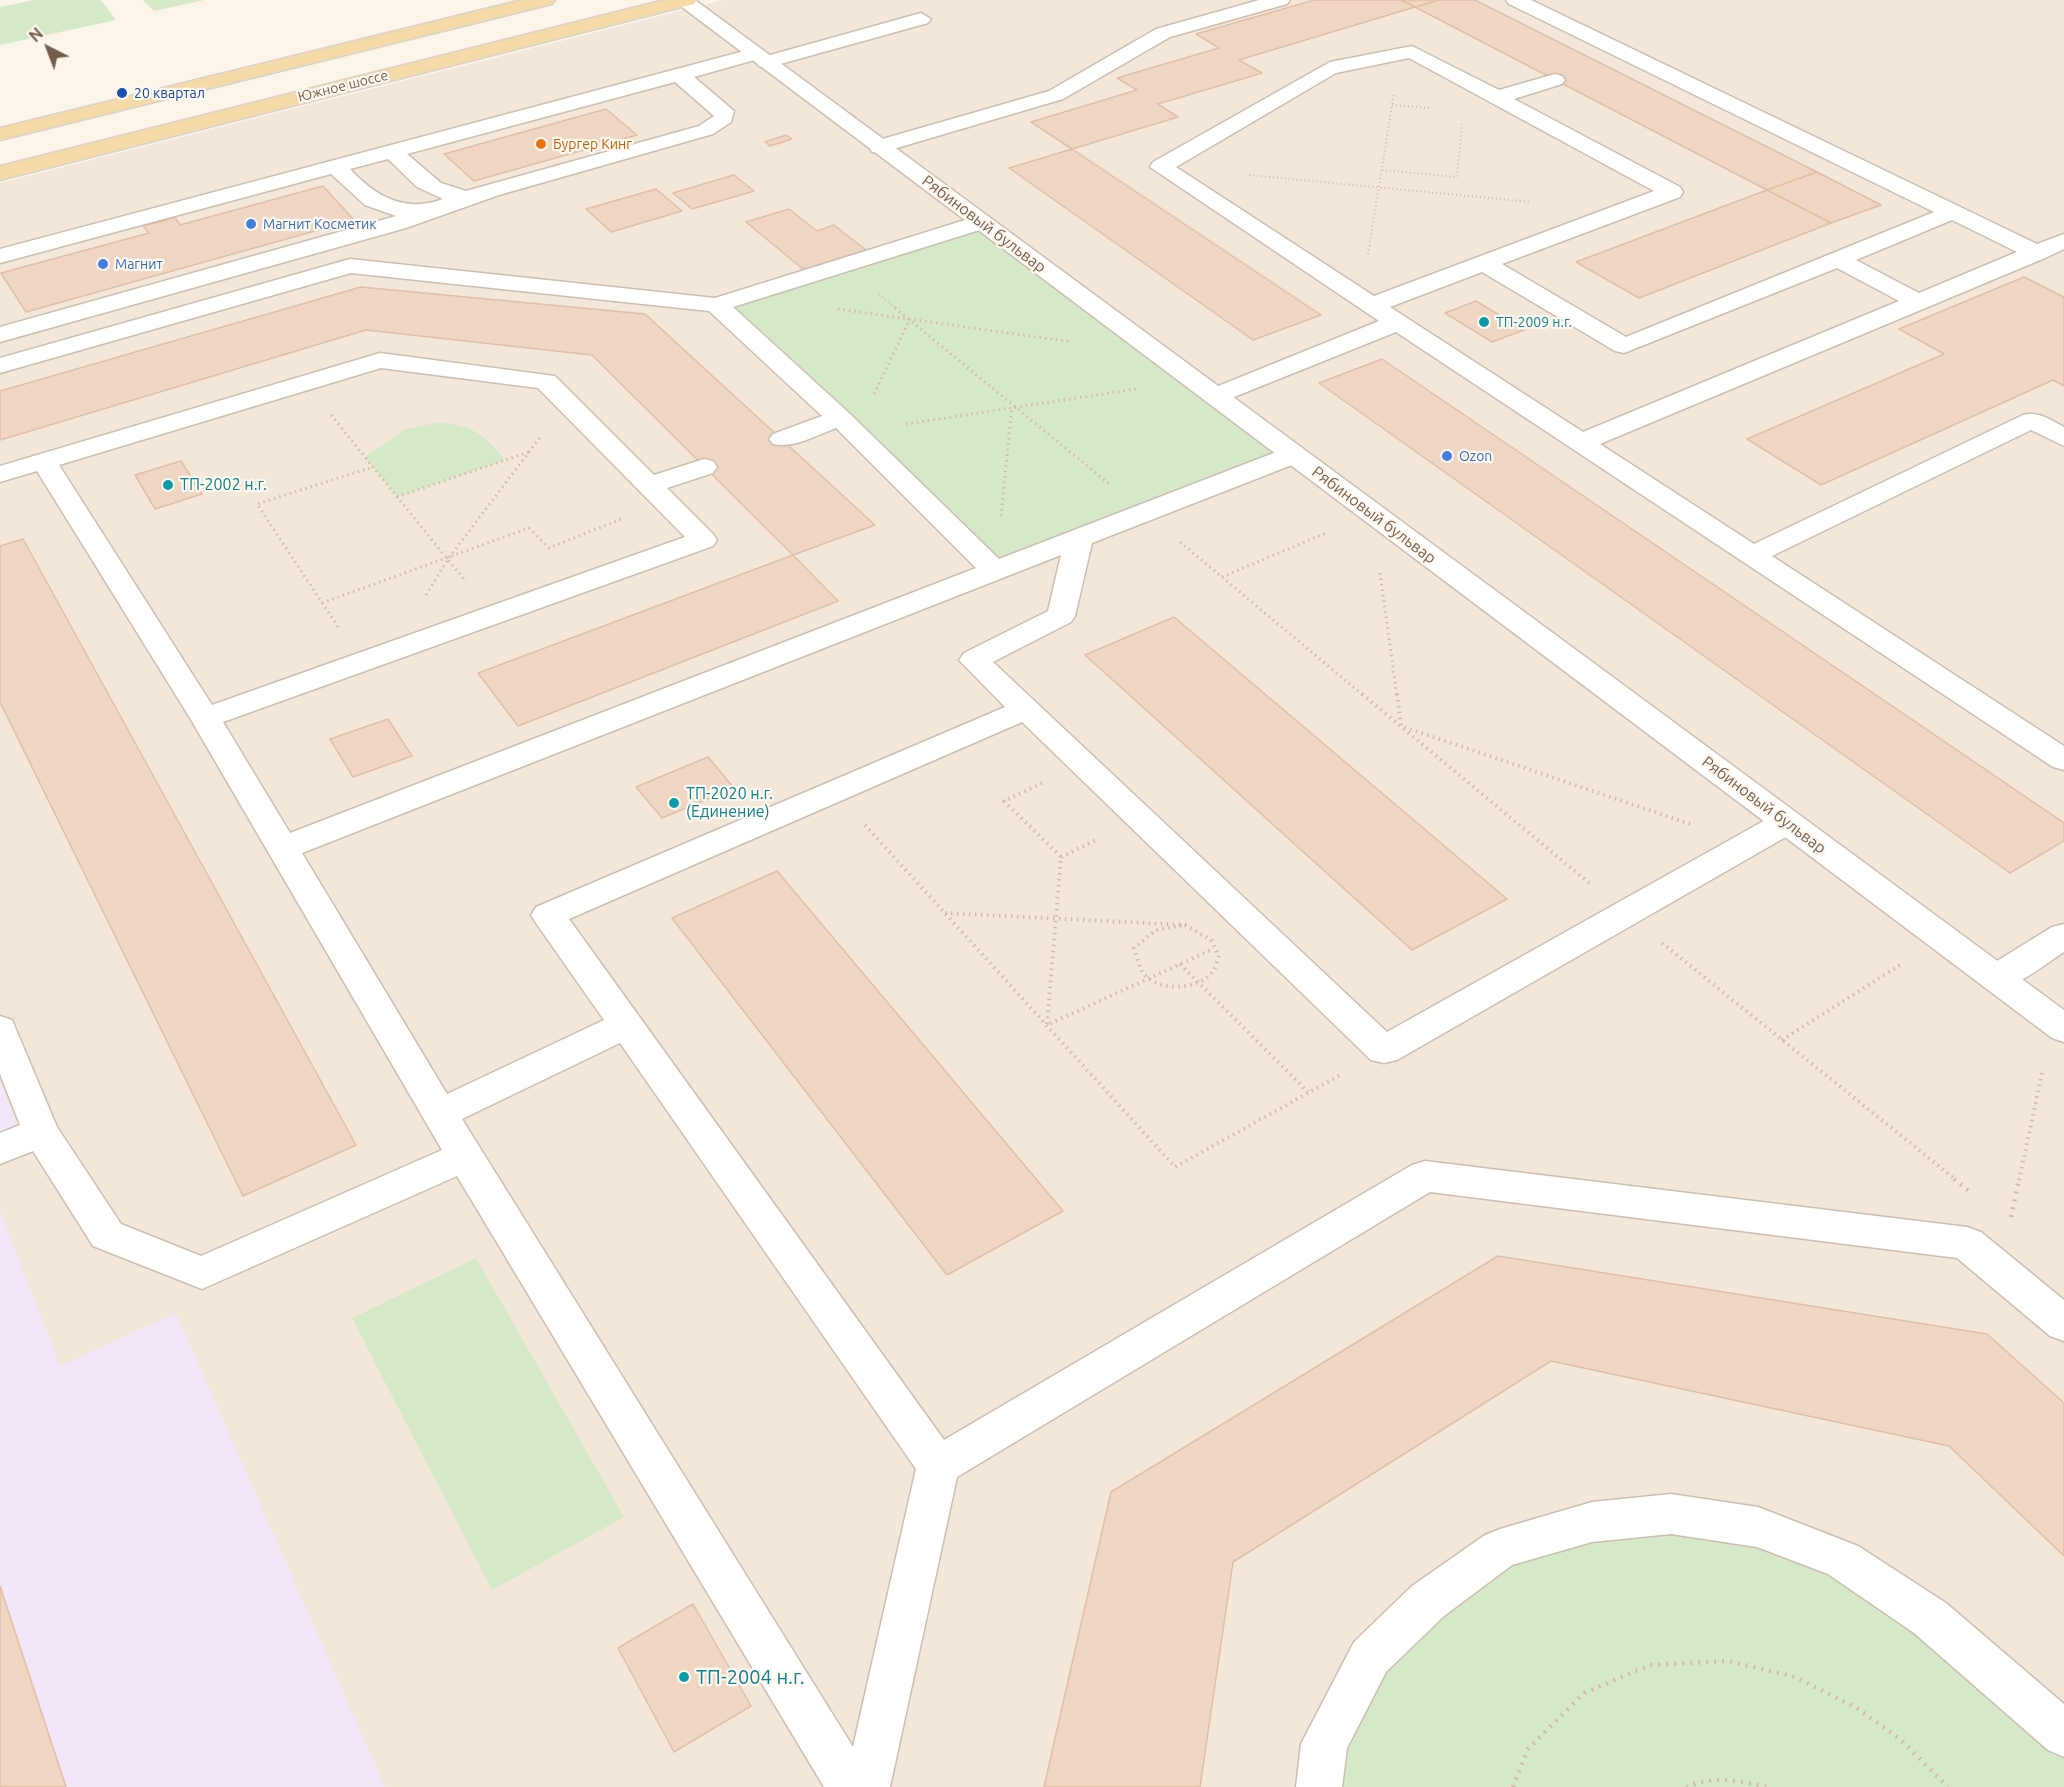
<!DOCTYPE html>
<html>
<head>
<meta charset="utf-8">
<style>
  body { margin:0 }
  #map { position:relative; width:2064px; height:1787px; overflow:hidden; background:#fbf5ea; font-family:Ubuntu,sans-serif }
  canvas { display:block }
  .north { position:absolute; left:18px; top:18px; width:60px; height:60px; -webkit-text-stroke:4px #fef9f0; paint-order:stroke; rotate:318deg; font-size:16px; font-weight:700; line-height:24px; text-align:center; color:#755d4e }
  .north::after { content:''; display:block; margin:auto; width:21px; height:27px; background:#755d4e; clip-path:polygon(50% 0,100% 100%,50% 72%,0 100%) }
</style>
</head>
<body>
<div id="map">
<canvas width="2064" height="1787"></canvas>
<div class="north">N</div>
</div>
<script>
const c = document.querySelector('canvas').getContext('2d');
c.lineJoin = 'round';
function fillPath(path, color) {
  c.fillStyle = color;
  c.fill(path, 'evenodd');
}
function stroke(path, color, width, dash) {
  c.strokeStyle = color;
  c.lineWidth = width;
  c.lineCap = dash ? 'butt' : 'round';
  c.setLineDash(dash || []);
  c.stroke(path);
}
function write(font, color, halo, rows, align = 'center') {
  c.font = font + ' Ubuntu,sans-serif';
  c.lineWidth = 4.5;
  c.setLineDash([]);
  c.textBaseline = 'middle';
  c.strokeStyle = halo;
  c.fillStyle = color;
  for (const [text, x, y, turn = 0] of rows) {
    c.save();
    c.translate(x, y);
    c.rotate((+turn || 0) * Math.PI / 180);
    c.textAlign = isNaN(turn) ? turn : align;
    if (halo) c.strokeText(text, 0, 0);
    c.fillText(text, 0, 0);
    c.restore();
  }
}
const residential = new Path2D(`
  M723,0h1341v1787h-2064v-1604z`);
const education = new Path2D(`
  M0,1081l19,47 -19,8z
  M0,1211l60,155 116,-53 209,474h-385z`);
const green = new Path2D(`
  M34,0h67l15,20 -116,25v-38z
  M143,0h61l-50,11z
  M981,222l312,233 -298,116 -279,-266z
  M439,422c35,5 44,11 66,38l-108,37 -32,-40 39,-27z
  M476,1258l148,259 -132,73 -140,-272z
  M1671,1514l172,46 221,174v53h-745l51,-130 130,-108z`);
const building = new Path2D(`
  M1314,0h87l14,7 -176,53 23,13 -104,31 20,13 -106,32 -41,-27 106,-32 -20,-12 102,-30 -23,-14z
  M1401,0h38l-24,7z
  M1439,0h36l342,172 -50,18 -352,-183z
  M606,109l31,26 -163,46 -30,-27z
  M786,135l6,4 -22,7 -5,-4z
  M1072,149l249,166 -68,25 -244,-172z
  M1817,172l64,33 -50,18 -64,-33z
  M734,175l20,16 -62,18 -19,-16z
  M323,186l31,34 -328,92 -25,-39 148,-40 -6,-7 16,-4 16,-5 5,8z
  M656,189l26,22 -71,21 -25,-23z
  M1767,190l64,33 -192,75 -63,-36z
  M789,209l28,22 17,-6 32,25 -62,20 -58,-48z
  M2024,277l40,20v89l-11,-6 -232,105 -74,-46 197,-85 -45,-25z
  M361,287l284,27 230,211 -82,30 -201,-200 -226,-25 -366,110v-49z
  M1476,301l48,29 -32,12 -47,-29z
  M1382,359l682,464v18l-54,32 -691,-490z
  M181,461l21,33 -47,15 -20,-34z
  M23,539l333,606 -113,51 -243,-494v-156z
  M793,555l45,46 -320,125 -40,-53z
  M1174,617l333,282 -95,51 -327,-295z
  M388,719l24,37 -59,21 -23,-38z
  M708,757l26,31 -72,30 -26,-31z
  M777,871l286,340 -116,64 -275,-357z
  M1498,1256l489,78 77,69v153l-115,-110 -398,-85 -318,201 -33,225h-156l67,-295z
  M0,1586l66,201h-66z
  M693,1604l58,102 -77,46 -56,-104z`);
const pathFar3 = new Path2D(`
  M1392,105l39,3
  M1382,170l75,7 5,-53
  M1249,175l282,27
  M1368,254l26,-161
  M879,294l18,15`);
const pathFar2 = new Path2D(`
  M895,308l214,176
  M838,309l234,33
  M874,394l36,-75
  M331,415l135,167
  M906,424l230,-35
  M397,497l132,-45
  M1001,516l11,-109
  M1180,542l184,154
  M1380,573l17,123
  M1222,577l104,-44
  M426,595l22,-36 93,-123
  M322,603l207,-75 20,20 75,-30
  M338,627l-81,-123 116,-37`);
const pathFar1 = new Path2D(`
  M1362,694l227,189
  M1397,694l4,32 289,98
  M1042,783l-38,18 57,56 -14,168 166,-76
  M865,825l310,342 167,-93
  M1061,857l37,-18
  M945,913l241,12
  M1185,925l26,15 8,16c-2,4 -3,10 -5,14 -14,21 -59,23 -72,1 -4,-7 -6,-16 -8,-23l22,-18z
  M1662,943l294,237
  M1180,964l128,128
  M1782,1040l118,-75
  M2019,1180l24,-111`);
const path = new Path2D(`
  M1954,1179l19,15
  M2011,1217l8,-38
  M1513,1787l15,-38 56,-56 66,-28 78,-4 67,16 62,31 43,31 48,48
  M1686,1787c26,-11 53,-7 80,0`);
const lane = new Path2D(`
  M1259,0h31l-3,4 -117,33 -107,62 -183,54 -8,-1 -3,-5 3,-5 177,-51 107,-62z
  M1506,0h25l506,244 27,-10v15l-19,9 -445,186 154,100 269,-129c16,-4 27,5 41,12v19l-33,-16 -259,126 292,190v24l-11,-3 -657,-435 -172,69 -9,3 -9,-3 -4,-5 4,-5 173,-70 -229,-154 3,-5 177,-100 82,-16 87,44 56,-16 7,2 3,4 -3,4 -48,15 166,88 3,5 -3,5 -178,67 124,73 308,-125 -425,-208zM1409,58l245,133 -280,105 -198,-129 160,-94zM1952,220l65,32 -98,41 -63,-33zM1837,268l62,33 -316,131 -193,-125 92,-35 133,79 9,2z
  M921,13l10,6 -3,4 -162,45 -7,-2 -3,-4 2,-3 -64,18 40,34 -3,11 -18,12 -214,61 -93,33 -406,114v-15l396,-111 -31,-11 -34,-31 -331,89v-14l748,-199h14l3,4 -2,3zM675,82l39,34 -15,10 -233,65 -25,-8 -34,-29zM388,159l29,28 26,12c-38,14 -67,-2 -93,-30z
  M981,215l8,2 3,5 -3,5 -256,80 116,106 150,146 285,-110 9,-2 9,2 4,6 -4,6 -210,82 -17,73 -4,6 -78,40 394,370 389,-218 11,-3 11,3 5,8 -5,8 -401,230 -13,3 -13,-3 -349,-338 -453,197 375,521 468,-275 13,-4 542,66 14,5 83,68v41l-14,-5 -93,-78 -527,-66 -473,285 -67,310h-66l-367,-611 -255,113 -109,-43 -60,-95 -33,13v-31l20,-8 -20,-51v-58l12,4 45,107 64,97 80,32 241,-106 -252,-432 -153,-247 -37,11v-16l380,-113 175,23 99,99 50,-16 9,2 4,6 -4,6 -46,15 46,46 4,6 -4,6 -490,176 67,111 686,-265 -140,-140c-19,7 -43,21 -63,16l-4,-5 4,-5 49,-18 -113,-105 -358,-38 -351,100v-15l350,-99 365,39zM381,368l157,20 147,149 -473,168 -153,-240zM1061,555l-13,56 -84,42 -5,7 46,47 -469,200 -5,8 5,8 68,97 -157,74 -145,-241zM620,1043l296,426 -63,278 -391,-628z
  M2064,924v28c-23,14 -53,43 -80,35l-5,-9 5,-9 68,-42z
  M1671,1494l87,13 100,39 88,57 118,101v53l-16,-7 -134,-117 -86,-59 -71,-27 -86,-13 -79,8 -80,23 -68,51 -58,56 -39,76 -5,39h-46l5,-43 53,-102 58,-56 73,-51 15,-6 92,-27z`);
const street = new Path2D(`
  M695,0l1369,1010v32l-12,-4 -1378,-1037z`);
const primary = new Path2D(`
  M522,0h33l-3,4 -552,136v-12z
  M664,0h33l-3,4 -694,176v-14z`);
const markers = [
  [122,93,6,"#1a4fb4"],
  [541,144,6,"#e8710a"],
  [251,224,6,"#3f7fe0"],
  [103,264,6,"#3f7fe0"],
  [1484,322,6,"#0f9aa8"],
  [1447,456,6,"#3f7fe0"],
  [168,485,6,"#0f9aa8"],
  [674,803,6,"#0f9aa8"],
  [684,1677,6,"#0f9aa8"]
];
const farStreetnames = [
  ["Южное шоссе",343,86,-14]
];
const farTransitnames = [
  ["20 квартал",134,93]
];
const farFoodnames = [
  ["Бургер Кинг",553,144]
];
const farShopnames = [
  ["Магнит Косметик",263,224],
  ["Магнит",115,264],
  ["Ozon",1459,456]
];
const farCulturenames = [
  ["ТП-2009 н.г.",1496,322]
];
const streetNames = [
  ["Рябиновый бульвар",984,224,37],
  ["Рябиновый бульвар",1374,515,37],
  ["Рябиновый бульвар",1764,805,37]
];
const cultureNames = [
  ["ТП-2002 н.г.",180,485],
  ["ТП-2020 н.г.",686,794],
  ["(Единение)",686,812]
];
const nearCulturenames = [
  ["ТП-2004 н.г.",696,1677]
];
fillPath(residential, '#f3e7d9');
fillPath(education, '#f2e6f8');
fillPath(green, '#d5e9c9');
fillPath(building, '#efd6c3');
stroke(building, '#e1bda5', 1.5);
stroke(lane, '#cdbdb0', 3);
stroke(street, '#cdbdb0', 3);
stroke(primary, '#d8d2cd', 3);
stroke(pathFar3, '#d4b9a6', 2, [1, 3]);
stroke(pathFar2, '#d4b9a6', 3, [1.5, 4]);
stroke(pathFar1, '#d4b9a6', 4, [1.5, 4.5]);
stroke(path, '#d4b9a6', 4.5, [2, 6]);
fillPath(lane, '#fff');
fillPath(street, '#fff');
fillPath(primary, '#f5daa7');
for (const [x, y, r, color] of markers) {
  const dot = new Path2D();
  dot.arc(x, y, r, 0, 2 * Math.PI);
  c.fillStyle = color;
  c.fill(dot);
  stroke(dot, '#fef9f0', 2);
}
write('14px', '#755d4e', '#fef9f0', farStreetnames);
write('14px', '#164399', '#fef9f0', farTransitnames, 'left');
write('14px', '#c56008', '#fef9f0', farFoodnames, 'left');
write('14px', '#366cbe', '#fef9f0', farShopnames, 'left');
write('14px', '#0d838f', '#fef9f0', farCulturenames, 'left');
write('16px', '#755d4e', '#fef9f0', streetNames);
write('16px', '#0d838f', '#fef9f0', cultureNames, 'left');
write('20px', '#0d838f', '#fef9f0', nearCulturenames, 'left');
</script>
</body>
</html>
